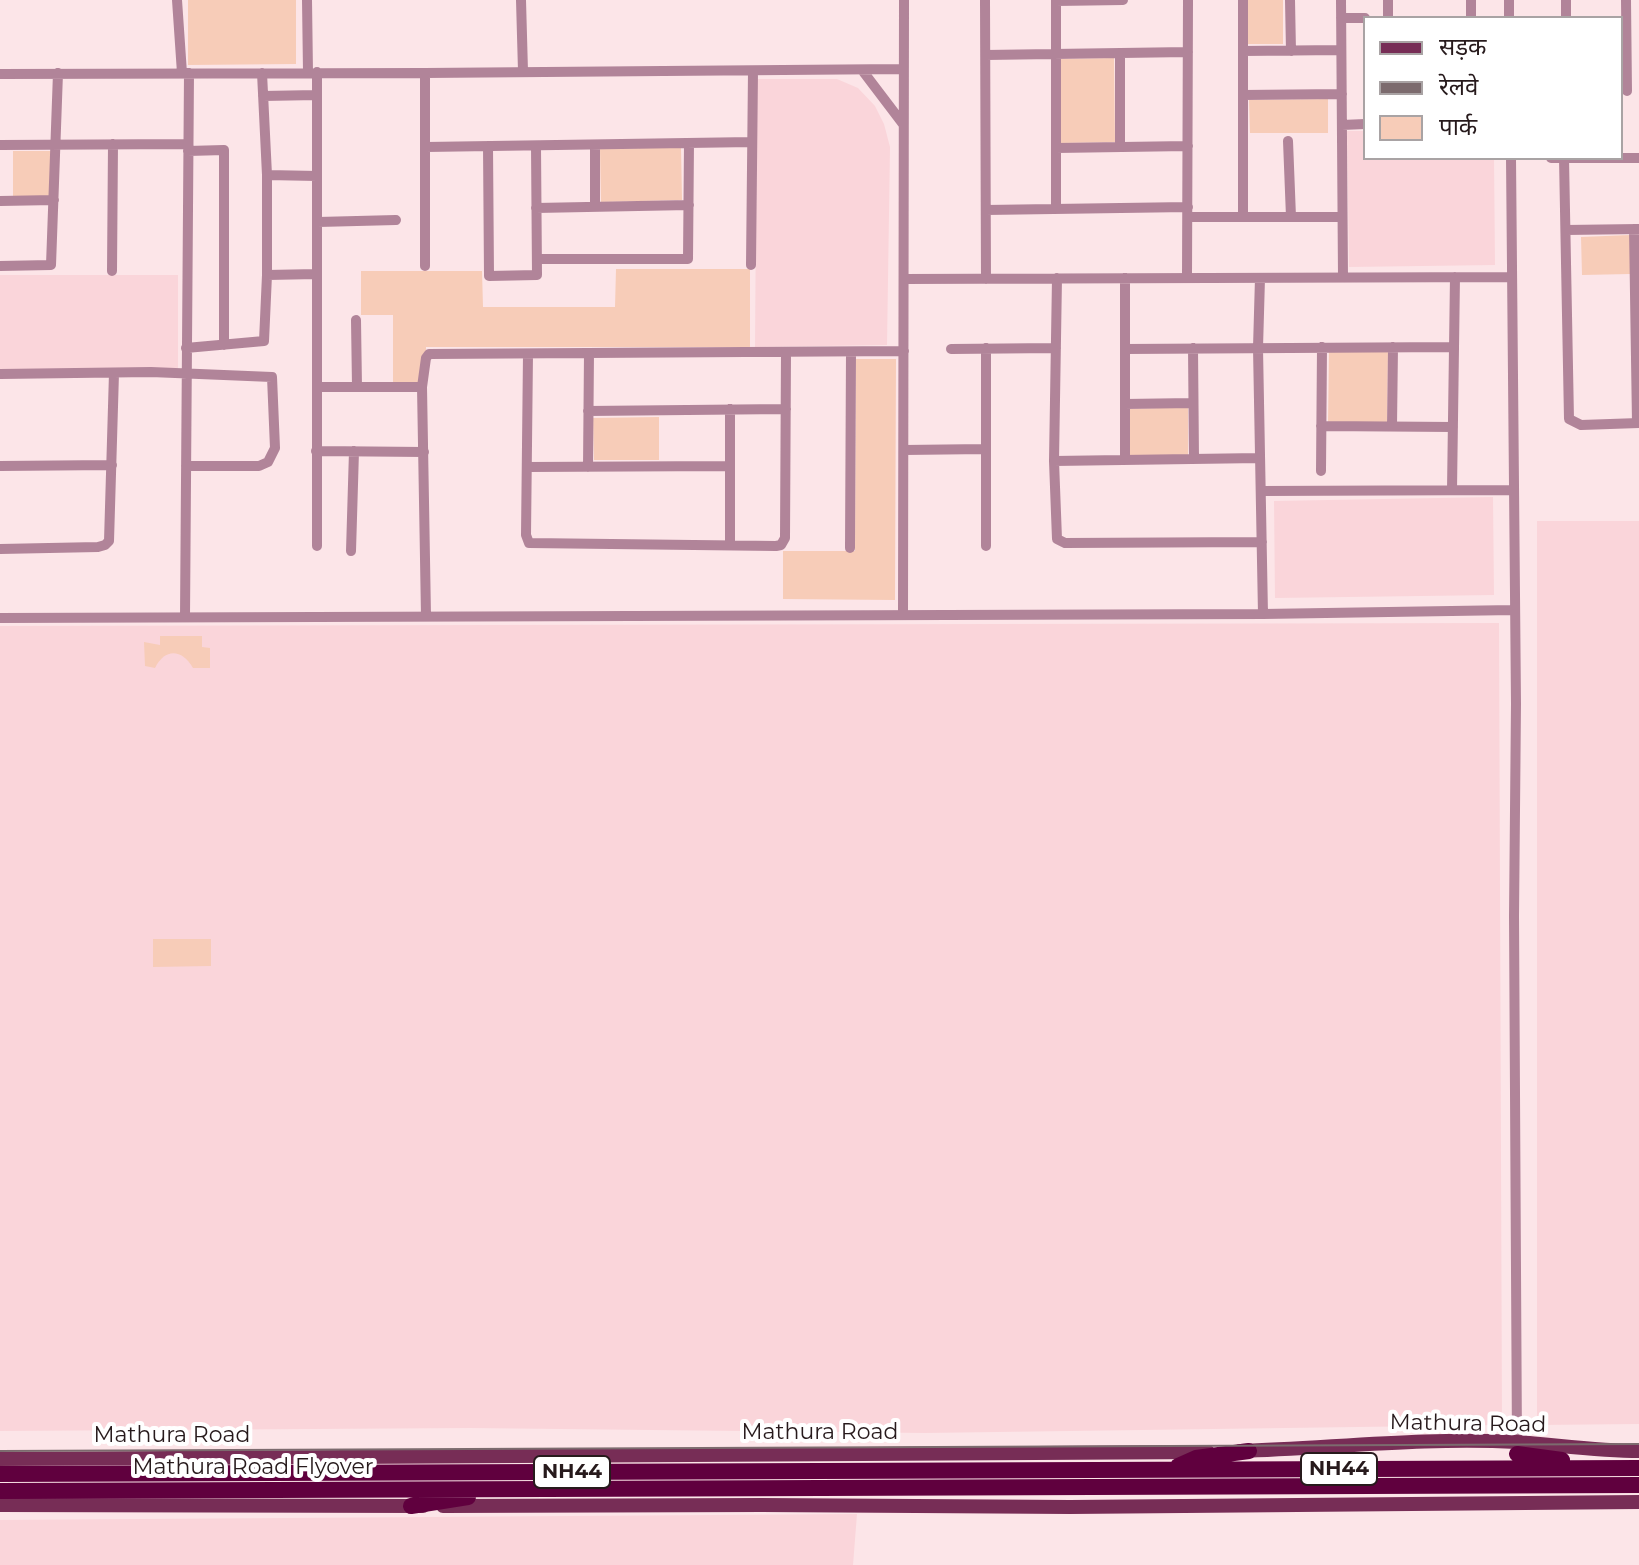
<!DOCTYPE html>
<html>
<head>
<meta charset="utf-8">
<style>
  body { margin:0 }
  #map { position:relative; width:1639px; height:1565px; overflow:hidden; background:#fce5e8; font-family:Montserrat,"Noto Sans Devanagari",sans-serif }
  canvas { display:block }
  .legend { position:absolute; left:1363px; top:16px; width:260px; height:144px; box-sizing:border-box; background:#fff; border:2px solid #a9a3a4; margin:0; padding:10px 14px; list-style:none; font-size:24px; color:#271a1c }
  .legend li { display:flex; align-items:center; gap:16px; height:40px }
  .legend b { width:40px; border:2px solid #a9a3a4 }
</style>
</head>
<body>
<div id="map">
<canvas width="1639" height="1565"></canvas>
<ul class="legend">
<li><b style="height:10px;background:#772d56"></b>सड़क</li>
<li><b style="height:10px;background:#7c6b6e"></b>रेलवे</li>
<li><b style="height:22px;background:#f7ccb8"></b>पार्क</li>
</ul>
</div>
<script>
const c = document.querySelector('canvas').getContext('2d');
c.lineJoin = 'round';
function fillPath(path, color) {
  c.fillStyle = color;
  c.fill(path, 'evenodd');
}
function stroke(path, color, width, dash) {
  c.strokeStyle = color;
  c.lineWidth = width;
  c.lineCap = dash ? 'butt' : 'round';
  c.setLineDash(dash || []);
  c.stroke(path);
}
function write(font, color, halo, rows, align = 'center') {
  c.font = font + ' Montserrat,sans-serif';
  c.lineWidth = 8;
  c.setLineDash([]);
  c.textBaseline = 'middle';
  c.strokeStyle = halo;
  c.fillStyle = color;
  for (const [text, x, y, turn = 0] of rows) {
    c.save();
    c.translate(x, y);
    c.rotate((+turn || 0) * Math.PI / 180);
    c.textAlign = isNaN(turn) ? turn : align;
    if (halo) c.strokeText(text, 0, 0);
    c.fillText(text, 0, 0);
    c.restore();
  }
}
const built = new Path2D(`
  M757,79h80l21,9 17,18 9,18 6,23 -3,198 -132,2z
  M1347,131h18v27h129l1,107 -146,2z
  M0,275h178v94h-178z
  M1493,497l1,98 -219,3 -1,-97z
  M1537,521h102v903l-102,1z
  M1499,623l3,802 -577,8 -455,-5 -470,3v-805z
  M857,1514l-4,51h-853v-45z`);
const green = new Path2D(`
  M188,0h108v64l-108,1z
  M1248,0h35v44h-35z
  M1114,58l1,84 -54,1 -1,-84z
  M1328,99v34h-78l-1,-33z
  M681,147l1,53 -81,2 -1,-53z
  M13,151h39l1,45h-40z
  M1630,235v39l-48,1 -1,-38z
  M616,269h134v78h-324v35h-33v-67h-32v-44h121l1,36h132z
  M1329,351l59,1 -1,71h-59z
  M856,359h40l-1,241 -112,-1v-48h72z
  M1188,407v48l-59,1v-47z
  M659,417v43h-65l-1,-42z
  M160,636h42v11l8,1v20h-17c-11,-19 -28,-20 -38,0l-10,-2 -1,-24 16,3z
  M153,939h58v27l-58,1z`);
const minor = new Path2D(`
  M177,0l5,73
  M307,0l1,72
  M521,0l2,71
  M985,0l1,279
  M1056,0v209
  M1243,0v217
  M1290,0l1,51
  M1341,0l2,277
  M1566,0v18
  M1626,0l1,91
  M1056,1l67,-1
  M1341,18h24
  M1388,18v-18
  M1471,18v-18
  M1509,18v-18
  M1243,51l98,-1
  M986,55l202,-3
  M862,70l41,54
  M262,73l5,102
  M425,73v193
  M0,74l425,-1 477,-4
  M1243,95l99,-1
  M263,96l54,-1
  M1342,125l23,-1
  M1288,141l3,76
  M0,145l188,-1
  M595,145v62
  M488,146l1,130 48,-1 -1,-129
  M426,147l326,-5
  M1120,147v-94
  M1056,148l132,-2
  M188,151l36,-1v195
  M1511,158l5,546 -2,212 3,530
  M1551,158h88
  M1564,158l5,261 12,6 58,-2
  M0,201l54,-1
  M536,208l153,-3
  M986,210l202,-3
  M1188,217h154
  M318,222l78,-2
  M1634,229l3,194
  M1566,230l73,-1
  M537,259h151l1,-116
  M751,265l2,-194
  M0,266l51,-1 7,-192
  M112,271l1,-127
  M267,275l50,-1
  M1057,278l-3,183 3,78 8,4 197,-1
  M1125,278v182
  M1187,278l1,-278
  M1260,278l-2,70 5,266
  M904,279l608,-2
  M356,320l1,67
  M186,348l78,-7 3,-66v-100l50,1
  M986,348v198
  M1193,348l1,111
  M951,349l105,-1
  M1125,349l329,-2
  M528,354l-2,181 3,8 247,3 5,-1 4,-7 1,-186
  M0,374l151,-2 121,5 3,71 -7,14 -9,4h-73
  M317,387h105
  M1125,404l68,-1
  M588,411l198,-2
  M1321,426l132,1
  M1392,426l1,-79
  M904,450l82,-1
  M316,451l108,1
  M1054,461l206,-3
  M0,466l112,-1
  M527,467l203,-1
  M588,467l1,-114
  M1321,471l1,-124
  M1452,490l3,-213
  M1261,491l252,-1
  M730,545v-136
  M317,546v-474
  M850,548l1,-196
  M0,549l98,-2 7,-2 4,-4 5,-168
  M351,551l3,-100
  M903,615l1,-615
  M426,616l-4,-229 4,-29 3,-4 475,-3
  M185,617l4,-544
  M0,618l1263,-4 251,-4`);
const major = new Path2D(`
  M1240,1451c92,-3 185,-14 277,-9 41,3 81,9 122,9
  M0,1459l1208,-7
  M0,1505l423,1
  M443,1506l319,-1 308,2 569,-5`);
const highway = new Path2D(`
  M1517,1454l45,6
  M1178,1466l18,-8 53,-7
  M0,1474l1639,-6
  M0,1491l1639,-6
  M411,1506l57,-9`);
const rail = new Path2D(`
  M0,1451l1639,-7`);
const shields = [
  [1339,1469,76],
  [572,1472,76]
];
const shieldNames = [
  ["NH44",1339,1469],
  ["NH44",572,1472]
];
const streetNames = [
  ["Mathura Road",1468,1424,1],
  ["Mathura Road",820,1433],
  ["Mathura Road",172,1436],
  ["Mathura Road Flyover",253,1468]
];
fillPath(built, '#fad5da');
fillPath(green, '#f7ccb8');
stroke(minor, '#b18499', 10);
stroke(major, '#772d56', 14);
stroke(highway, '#60003e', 16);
stroke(rail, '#7c6b6e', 2);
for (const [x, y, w] of shields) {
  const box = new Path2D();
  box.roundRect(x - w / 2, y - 16, w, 32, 6);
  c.fillStyle = '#fff';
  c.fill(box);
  stroke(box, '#271a1c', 2);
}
write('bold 20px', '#271a1c', null, shieldNames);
write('22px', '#271a1c', '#fff', streetNames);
</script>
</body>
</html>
